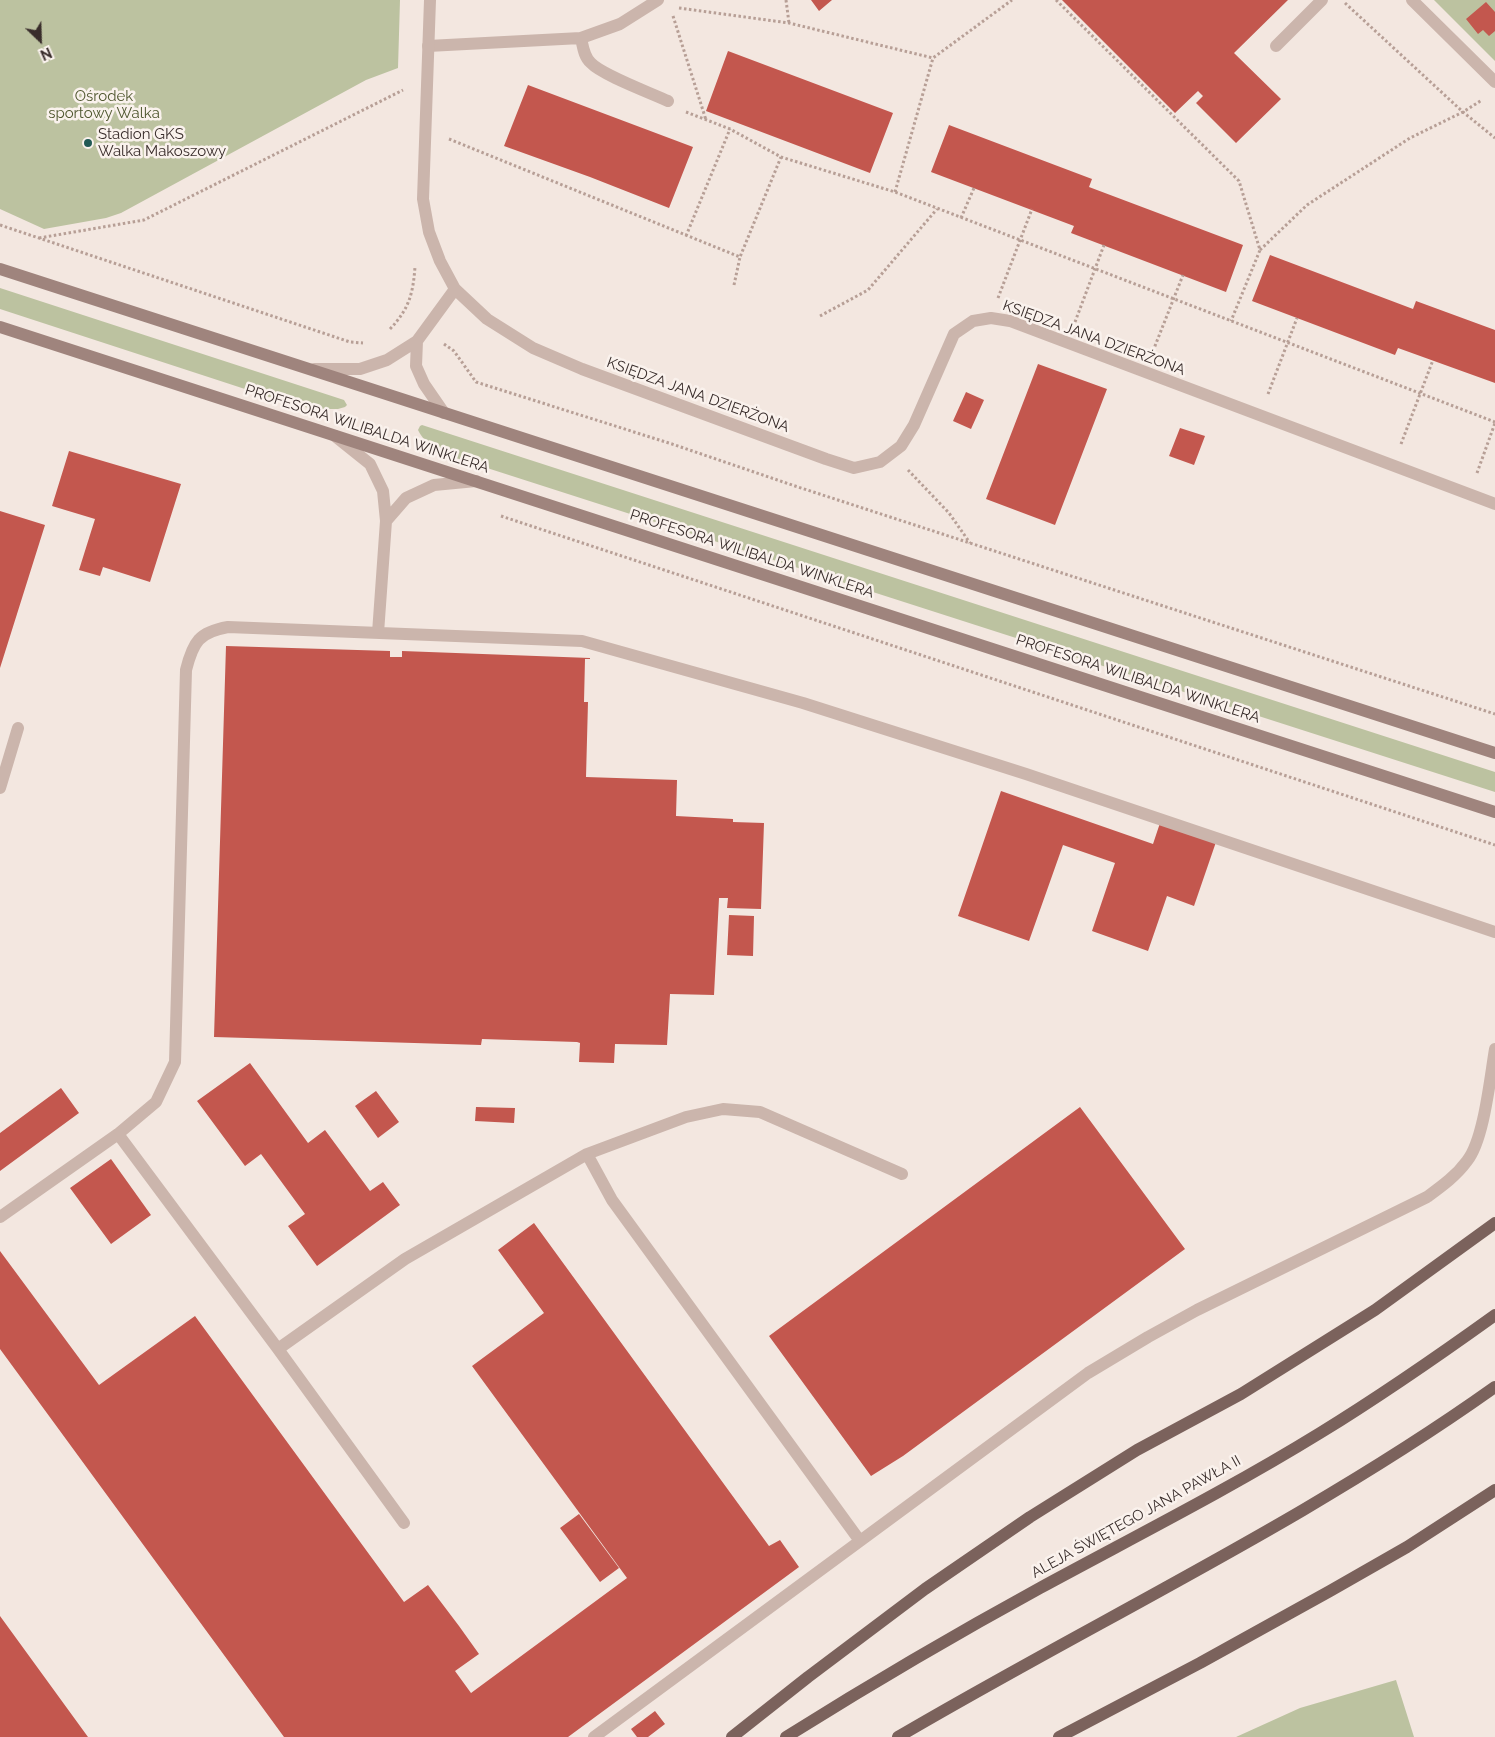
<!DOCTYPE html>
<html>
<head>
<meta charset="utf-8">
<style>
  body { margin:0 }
  #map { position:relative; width:1495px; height:1737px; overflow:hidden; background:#f3e7e0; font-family:Raleway,sans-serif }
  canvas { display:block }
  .north { position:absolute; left:15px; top:15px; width:50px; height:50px; -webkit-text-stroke:4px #faf2ed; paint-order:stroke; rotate:156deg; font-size:14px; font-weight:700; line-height:20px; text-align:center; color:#392d2b }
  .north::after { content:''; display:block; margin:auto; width:18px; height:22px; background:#392d2b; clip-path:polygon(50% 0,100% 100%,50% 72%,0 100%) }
</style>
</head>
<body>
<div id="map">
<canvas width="1495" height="1737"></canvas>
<div class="north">N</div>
</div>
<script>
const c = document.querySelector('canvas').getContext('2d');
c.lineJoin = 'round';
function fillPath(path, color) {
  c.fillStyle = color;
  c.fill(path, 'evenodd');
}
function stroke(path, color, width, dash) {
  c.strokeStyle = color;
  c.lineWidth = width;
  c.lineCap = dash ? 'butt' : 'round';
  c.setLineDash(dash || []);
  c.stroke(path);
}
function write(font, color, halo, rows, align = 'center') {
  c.font = font + ' Raleway,sans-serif';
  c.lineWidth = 5;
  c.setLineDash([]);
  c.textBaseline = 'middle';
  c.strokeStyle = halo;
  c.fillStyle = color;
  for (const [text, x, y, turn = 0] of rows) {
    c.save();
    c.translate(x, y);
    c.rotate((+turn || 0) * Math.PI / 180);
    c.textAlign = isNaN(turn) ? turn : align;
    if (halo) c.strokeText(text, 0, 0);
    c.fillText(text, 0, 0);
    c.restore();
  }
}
const green = new Path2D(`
  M0,0h400l-2,68 -32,12 -245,133 -15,5 -62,11 -44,-20z
  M1434,0h61v61z
  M0,288l344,112 3,5 -2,2 -7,2h-19l-22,-3 -297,-97z
  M422,425l1073,347v20l-1039,-334c-14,-6 -31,-13 -38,-28l2,-4z
  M1396,1680l18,57h-178l64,-29z`);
const building = new Path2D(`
  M811,0h21l-13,11z
  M1062,0h226l-54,53 47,46 -45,44 -40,-40 7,-7 -5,-5 -23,22z
  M1486,2l9,10v19l-6,5 -6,-6 -5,4 -12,-15z
  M728,51l165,62 -23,60 -164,-62z
  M528,85l165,62 -24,61 -79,-31 -86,-31z
  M949,125l143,54 -3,8 154,58 -17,47 -155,-59 3,-7 -143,-54z
  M1270,255l143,54 3,-8 79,29v53l-97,-35 -3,7 -143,-54z
  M1038,364l69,25 -52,136 -69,-26z
  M966,392l18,8 -13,29 -18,-8z
  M1180,428l25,8 -11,29 -25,-9z
  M69,451l112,33 -31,98 -47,-15 -3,9 -21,-6 16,-51 -43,-13z
  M0,511l45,14 -45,143z
  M226,646l164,5v6h12v-6l188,7v1h-5l-1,43h4l-2,75 91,3 -1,36 57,3v3l31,1 -3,86 -34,-1 1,-10h-9l-5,97 -44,-1 -3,51 -52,-1 -1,19 -35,-1 1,-19 -3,-1 -95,-3 -1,6 -267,-8z
  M1001,791l152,53 7,-21 56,19 -22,64 -27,-10 -19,55 -56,-20 23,-68 -52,-18 -34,96 -71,-25z
  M729,915l25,1 -1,40 -26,-1z
  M250,1063l58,80 17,-13 45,61 13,-9 17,23 -83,61 -29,-40 17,-12 -44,-60 -16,12 -48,-65z
  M61,1088l18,25 -79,58v-38z
  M376,1091l23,31 -21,16 -23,-32z
  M476,1107l39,1 -1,15 -39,-2z
  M1080,1107l105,142 -282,207 -32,20 -102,-140z
  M111,1159l40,56 -40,29 -41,-56z
  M534,1223l235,323 11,-6 19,27 -231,170h-284l-284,-388v-98l99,134 96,-69 209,286 24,-17 31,41 20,28 -24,17 16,22 156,-115 -155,-212 72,-53 -46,-63z
  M579,1514l40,54 -19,14 -40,-54z
  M0,1616l88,121h-88z
  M655,1711l10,13 -17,13h-11l-6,-8z`);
const path = new Path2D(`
  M786,0l3,23
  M1056,0l183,181 21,69 -29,71
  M1345,3l118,109 32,26
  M679,8l110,15 144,35 79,-58
  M673,16l33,104
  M686,112l44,17 51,28 114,35 600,230
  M449,139l291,118 41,-100
  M895,192l38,-134
  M961,218l13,-30
  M0,225l350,117 13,1
  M686,236l44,-107
  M39,238l105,-18 259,-130
  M1260,250l47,-45 103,-67 53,-26 19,-12
  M734,285l6,-28
  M998,298l34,-89
  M820,316l48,-26 69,-81
  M1075,322l29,-77
  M390,329c19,-20 23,-35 25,-62
  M444,344l10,7 22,31 196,62 123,42 700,228
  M1153,351l30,-76
  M1268,394l29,-76
  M1401,444l32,-84
  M908,470l41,43 21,30
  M1477,473l18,-50
  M501,516l994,329`);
const lane = new Path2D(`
  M581,38c2,9 3,19 10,25 11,12 60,30 77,38
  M428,46l153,-8 39,-14 38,-24
  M1276,46l46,-46
  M335,436l35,28 13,27 3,30 -8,112
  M386,521l20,-23 28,-13 42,-4
  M0,788l18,-60
  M118,1134l160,215 126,174
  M587,1154l25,46 248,341
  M0,1217l118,-83 38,-32 19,-40 11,-392c7,-28 13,-38 42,-43l354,14 221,62 223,71 469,158
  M278,1349l127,-90 182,-105 99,-37 37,-8 37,3 142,62
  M594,1737l494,-364 60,-36 49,-27 230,-113c15,-11 29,-21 40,-36 17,-21 23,-83 28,-112`);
const street = new Path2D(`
  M430,0l-7,199 6,33 11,29 15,28 32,30 46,29 49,21 244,90 28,9 26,-6 21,-16 13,-21 40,-91 19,-13 18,-3 19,3 485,183
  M1412,0l83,82
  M417,341l-1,25 8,18 20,29
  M314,369h46l27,-9 30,-19 38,-52`);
const secondary = new Path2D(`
  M0,269l1495,484
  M0,327l1495,485`);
const primary = new Path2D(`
  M732,1737l76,-60 117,-88 105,-72 107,-67 104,-56 134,-84 120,-87
  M786,1737c83,-52 168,-102 254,-149 94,-51 189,-99 280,-155 60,-37 118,-77 175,-118
  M898,1737c199,-117 409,-216 597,-350
  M1059,1737l141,-74 130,-72 77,-44 88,-57`);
const markers = [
  [88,143,5,"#215a55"]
];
const parkNames = [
  ["Ośrodek",104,96],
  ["sportowy Walka",104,113]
];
const poiNames = [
  ["Stadion GKS",98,134],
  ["Walka Makoszowy",98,151]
];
const streetNames = [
  ["KSIĘDZA JANA DZIERŻONA",1094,338,20],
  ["KSIĘDZA JANA DZIERŻONA",698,395,20],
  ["PROFESORA WILIBALDA WINKLERA",367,429,18],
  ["PROFESORA WILIBALDA WINKLERA",752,554,18],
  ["PROFESORA WILIBALDA WINKLERA",1138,679,18],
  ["ALEJA ŚWIĘTEGO JANA PAWŁA II",1136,1517,-29]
];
fillPath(green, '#bcc2a0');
fillPath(building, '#c3574e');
stroke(path, '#b79f96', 3, [2.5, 2.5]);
stroke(lane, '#cbb5ac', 12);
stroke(street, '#cbb5ac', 12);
stroke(secondary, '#9f847d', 12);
stroke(primary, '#7b625c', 12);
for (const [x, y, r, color] of markers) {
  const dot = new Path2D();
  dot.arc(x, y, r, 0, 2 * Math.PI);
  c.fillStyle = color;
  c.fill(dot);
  stroke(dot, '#faf2ed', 2);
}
write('15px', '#4f572f', '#faf2ed', parkNames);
write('15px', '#392d2b', '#faf2ed', poiNames, 'left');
write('15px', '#392d2b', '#faf2ed', streetNames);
</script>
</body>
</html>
